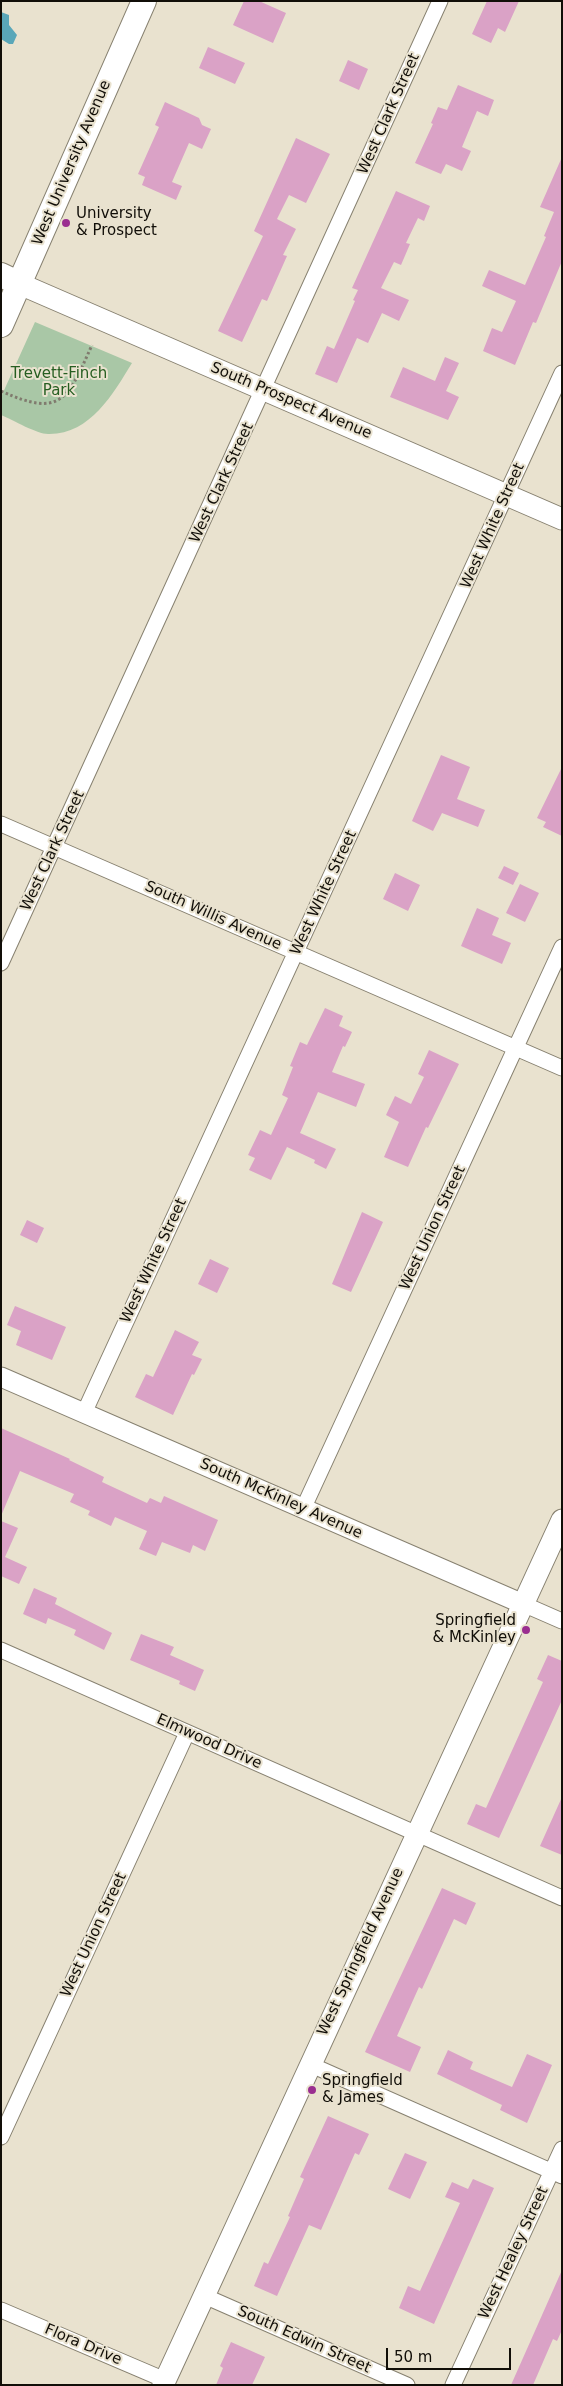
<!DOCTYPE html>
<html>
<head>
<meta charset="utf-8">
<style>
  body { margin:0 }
  #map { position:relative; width:563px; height:2386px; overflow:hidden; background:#e9e2cf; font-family:"DejaVu Sans",sans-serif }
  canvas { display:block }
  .frame { position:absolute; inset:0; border:2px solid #110e08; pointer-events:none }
  .scale { position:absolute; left:386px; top:2348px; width:125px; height:22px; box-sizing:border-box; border:2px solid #110e08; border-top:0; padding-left:6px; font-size:15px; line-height:18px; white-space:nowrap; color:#110e08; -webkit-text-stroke:4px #e9e2cf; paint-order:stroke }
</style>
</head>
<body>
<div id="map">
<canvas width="563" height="2386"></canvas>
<div class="frame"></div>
<div class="scale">50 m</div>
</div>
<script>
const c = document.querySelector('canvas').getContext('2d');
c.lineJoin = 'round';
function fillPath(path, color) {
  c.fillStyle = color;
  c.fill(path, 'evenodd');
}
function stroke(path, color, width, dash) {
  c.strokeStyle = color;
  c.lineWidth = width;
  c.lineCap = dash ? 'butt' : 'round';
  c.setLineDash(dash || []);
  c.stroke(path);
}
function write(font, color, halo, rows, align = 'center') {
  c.font = font + ' "DejaVu Sans",sans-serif';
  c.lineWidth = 4;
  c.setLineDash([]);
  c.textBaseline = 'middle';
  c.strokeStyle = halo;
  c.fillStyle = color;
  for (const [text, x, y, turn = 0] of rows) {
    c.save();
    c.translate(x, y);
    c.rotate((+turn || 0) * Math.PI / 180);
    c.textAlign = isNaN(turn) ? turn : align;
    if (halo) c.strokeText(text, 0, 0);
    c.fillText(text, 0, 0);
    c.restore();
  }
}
const green = new Path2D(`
  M35,322l97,41c-19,31 -42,72 -84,71 -11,0 -35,-14 -47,-19v-18z`);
const water = new Path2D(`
  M1,12l8,3v10l8,10 -4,9h-4l-8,-5z`);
const building = new Path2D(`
  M244,1h15l27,12 -13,30 -40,-18z
  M487,1h32l-14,31 -7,-4 -7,15 -19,-9z
  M208,47l37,16 -10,21 -36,-16z
  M348,60l20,9 -9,21 -20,-9z
  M458,85l36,15 -6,16 -11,-5 -15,36 9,4 -9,20 -16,-7 -5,10 -26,-11 18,-39 -2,-1 7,-16 9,3z
  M165,102l34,16 3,7 9,4 -9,20 -13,-6 -17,39 10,4 -6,14 -34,-15 3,-8 -7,-3 21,-47 -4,-2z
  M296,138l34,16 -24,49 -17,-8 -12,24 19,10 -13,26 4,1 -20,45 -5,-2 -20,43 -24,-11 45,-95 -9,-5z
  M562,157v104l-26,62 -3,-1 -18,43 -32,-14 9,-23 10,4 14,-31 -34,-15 7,-16 36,15 21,-48 -2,-1 10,-24 -14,-5z
  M396,191l34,15 -6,15 -6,-3 -12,25 4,1 -9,21 -7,-3 -13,26 28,12 -10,21 -17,-8 -14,30 -11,-5 -20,45 -22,-9 12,-28 7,3 21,-48 -2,-1 5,-10 -6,-2z
  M445,357l14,6 -13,28 13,6 -11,23 -58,-23 13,-30 32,14z
  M441,755l29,12 -13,32 28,11 -7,17 -36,-14 -9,18 -21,-10z
  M562,767v69l-19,-9 3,-5 -9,-4z
  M504,866l15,7 -6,12 -15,-7z
  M395,873l25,12 -12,26 -25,-12z
  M520,884l19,9 -14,29 -19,-9z
  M477,908l22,10 -7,17 19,8 -9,21 -41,-18z
  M325,1008l18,8 -4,10 13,6 -7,15 -2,-1 -11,26 33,12 -9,23 -38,-15 -18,41 36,16 -10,20 -12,-6 1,-3 -28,-13 -16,33 -22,-10 6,-12 -7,-3 12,-25 11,5 17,-37 -6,-3 11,-28 -3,-1 10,-24 7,3z
  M429,1050l30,14 -31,64 -2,-1 -18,40 -24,-10 15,-35 -13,-7 9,-19 16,8 13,-27 -6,-3z
  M362,1212l21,10 -32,70 -19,-8z
  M27,1220l17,8 -7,15 -17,-8z
  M210,1259l19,9 -12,25 -19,-9z
  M15,1306l51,21 -14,33 -36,-15 5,-14 -14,-6z
  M175,1330l24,12 -7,13 10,4 -8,16 -2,-1 -19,41 -38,-18 11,-23 7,3z
  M1,1428l69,31 -1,1 35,17 -2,5 45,21 3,-5 11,5 3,-7 54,24 -13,31 -12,-6 -3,8 -28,-11 -6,14 -17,-7 8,-18 -32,-14 -4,9 -23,-11 2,-4 -20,-9 4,-8 -54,-23 -19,45z
  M1,1521l17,7 -13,29 22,10 -8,17 -18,-8z
  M34,1588l23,10 -2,6 57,29 -8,17 -30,-15 2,-5 -28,-12 -2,6 -23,-10z
  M141,1634l33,13 -4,8 34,15 -9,21 -16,-7 1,-3 -50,-21z
  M548,1655l14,6v39l-63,138 -32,-14 9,-20 10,4 57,-126 -6,-3z
  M562,1797v58l-22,-9z
  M442,1888l34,15 -10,22 -12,-6 -32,70 -3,-2 -22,49 24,11 -11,25 -45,-20z
  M448,2050l25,12 -3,7 42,18 15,-33 25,11 -25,58 -27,-13 2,-5 -65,-31z
  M328,2116l41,18 -10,21 -4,-2 -34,77 -12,-5 -32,71 -23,-10 10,-24 4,2 22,-47 -2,-1 16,-37 -4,-2z
  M405,2153l22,9 -17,37 -22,-10z
  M473,2179l21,9 -60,136 -35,-16 9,-22 12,5 40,-88 -15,-6 7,-15 16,7z
  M562,2270v60l-5,11 -4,-2 -20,46h-22z
  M231,2342l34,15 -13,28h-36l7,-17 -3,-2z`);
const path = new Path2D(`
  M1,391c61,28 67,7 91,-46`);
const minor = new Path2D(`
  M1,824l561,244
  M1,963l439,-962
  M84,1413l478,-1040
  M303,1509l259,-562
  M523,1604l39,17
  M1,1650l561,248
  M309,2064l253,112
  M1,2137l186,-404
  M202,2295l205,90
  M1,2310l164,70
  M453,2385l109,-236`);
const tertiary = new Path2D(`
  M1,1377l522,227`);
const secondary = new Path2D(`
  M20,284l542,235
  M163,2385l399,-865`);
const primary = new Path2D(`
  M1,275l19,9
  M1,325l143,-324`);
const markers = [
  [66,223,5,"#9a2e90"],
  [526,1630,5,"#9a2e90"],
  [312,2090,5,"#9a2e90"]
];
const streetNames = [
  ["West Clark Street",389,114,-66],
  ["West University Avenue",72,163,-67],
  ["South Prospect Avenue",291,401,23],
  ["West Clark Street",222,483,-65],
  ["West White Street",493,526,-66],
  ["West Clark Street",53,851,-65],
  ["West White Street",324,893,-65],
  ["South Willis Avenue",213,916,24],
  ["West Union Street",433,1228,-65],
  ["West White Street",154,1261,-65],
  ["South McKinley Avenue",281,1499,24],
  ["Elmwood Drive",209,1742,24],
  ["West Union Street",94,1935,-65],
  ["West Springfield Avenue",361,1952,-65],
  ["West Healey Street",514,2253,-65],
  ["South Edwin Street",304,2340,24],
  ["Flora Drive",83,2345,23]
];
const poiNames = [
  ["University",76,214],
  ["& Prospect",76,231],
  ["Springfield",516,1621,"right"],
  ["& McKinley",516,1638,"right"],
  ["Springfield",322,2081],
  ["& James",322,2098]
];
const parkNames = [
  ["Trevett-Finch",59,374],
  ["Park",59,391]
];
fillPath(green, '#a9c7a6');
fillPath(water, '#5aa7b9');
fillPath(building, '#daa2c6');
stroke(minor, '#878170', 17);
stroke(tertiary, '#878170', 21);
stroke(secondary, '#878170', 23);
stroke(primary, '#878170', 26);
stroke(path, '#807b6e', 3, [2.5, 2.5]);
stroke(minor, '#fff', 15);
stroke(tertiary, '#fff', 19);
stroke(secondary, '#fff', 21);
stroke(primary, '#fff', 24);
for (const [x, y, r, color] of markers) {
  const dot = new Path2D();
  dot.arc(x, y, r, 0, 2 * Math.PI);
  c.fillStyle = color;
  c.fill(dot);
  stroke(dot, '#e9e2cf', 2);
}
write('15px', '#110e08', '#e9e2cf', streetNames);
write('15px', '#110e08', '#e9e2cf', poiNames, 'left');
write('15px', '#265e21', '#e9e2cf', parkNames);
</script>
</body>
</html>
